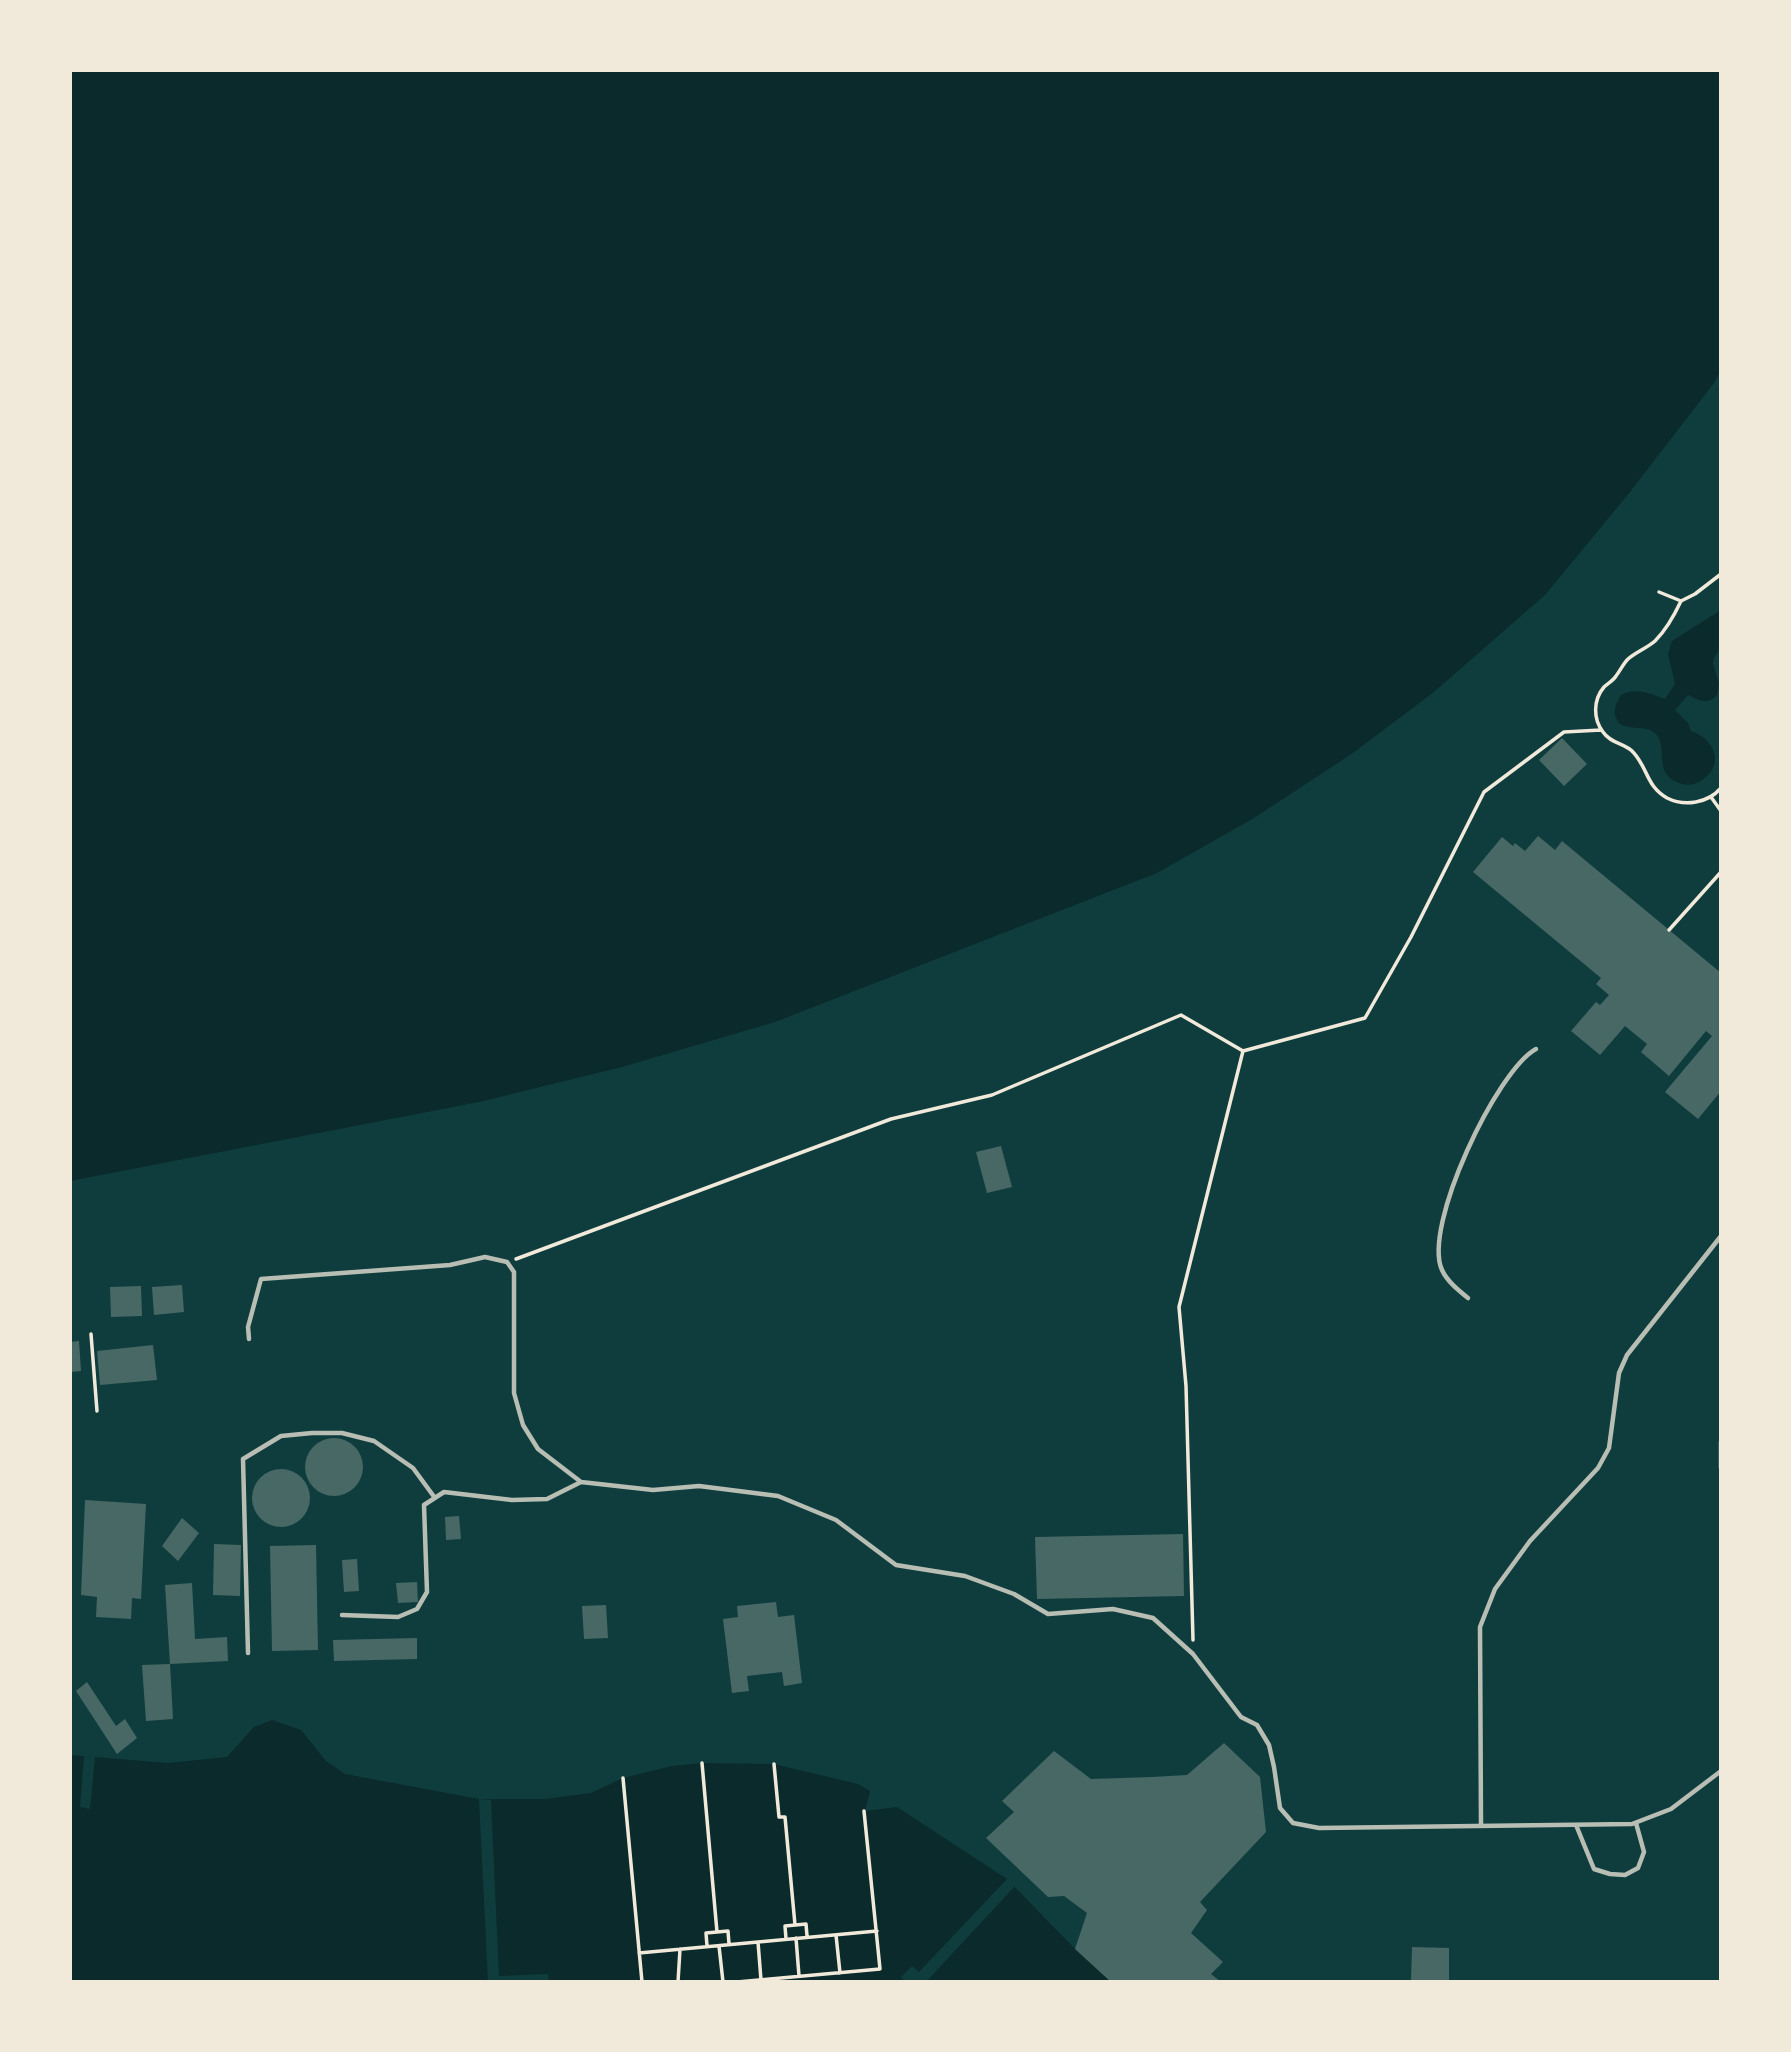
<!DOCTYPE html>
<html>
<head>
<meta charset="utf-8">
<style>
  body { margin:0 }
  #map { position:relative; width:1791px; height:2052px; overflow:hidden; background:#0f3d3e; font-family:"IBM Plex Sans",sans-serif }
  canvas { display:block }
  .frame { position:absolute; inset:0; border:72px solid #f1e9da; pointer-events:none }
</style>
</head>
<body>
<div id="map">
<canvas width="1791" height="2052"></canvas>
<div class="frame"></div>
</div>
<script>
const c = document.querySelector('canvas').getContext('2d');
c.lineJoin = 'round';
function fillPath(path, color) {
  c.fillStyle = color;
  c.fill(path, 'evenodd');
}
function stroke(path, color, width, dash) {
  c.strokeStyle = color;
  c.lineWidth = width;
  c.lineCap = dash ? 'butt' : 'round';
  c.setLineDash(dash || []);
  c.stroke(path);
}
const water = new Path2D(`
  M70,70h1651v300l-7,13 -84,109 -85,103 -111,97 -81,61 -99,65 -97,55 -382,149 -153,45 -143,35 -409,79z
  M1721,610v37l-7,11 -1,5 6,21 -2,11c-10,11 -18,5 -29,0l-13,15 13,13 3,8c23,8 35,33 11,49 -5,4 -13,6 -20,4 -31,-9 -13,-35 -26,-50 -9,-9 -25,-4 -36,-10 -9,-10 -5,-18 1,-29 17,-8 28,-1 44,4l10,-15 -7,-30 4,-13z
  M272,1720l29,10 25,31 19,13 134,25h66l46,-6 32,-15 49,-12 30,-3 72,1 84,20 12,7 -5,20 32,-4 110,72 68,70 36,33h-1041v-227l98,8 59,-6 27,-30z`);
const pier = new Path2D(`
  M84,1756l11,1 -5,52 -10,-2z
  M479,1799l12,1 8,176 49,-2 1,8h-61z
  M1007,1879l8,7 -89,96h-20l-5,-5 11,-11 7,6z`);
const building = new Path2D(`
  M1562,738l25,26 -23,22 -25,-26z
  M1538,836l17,14 7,-9 159,132v118l-23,28 -33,-27 47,-56 -6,-5 -37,45 -28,-24 6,-8 -22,-18 -25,29 -29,-24 25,-29 4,3 9,-10 -13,-11 5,-6 -128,-106 29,-35 11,9 2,-3 10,8z
  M1001,1146l11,41 -25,6 -11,-41z
  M182,1285l2,27 -30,3 -2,-28z
  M141,1286l1,30 -31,1 -1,-30z
  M79,1341l2,30 -11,1v-30z
  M153,1345l4,35 -57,5 -3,-34z
  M305 1467a29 29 0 1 1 58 0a29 29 0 1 1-58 0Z
  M252 1498a29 29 0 1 1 58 0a29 29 0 1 1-58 0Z
  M85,1500l61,4 -5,95 -9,-1 -1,21 -35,-2 1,-20 -16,-2z
  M459,1516l2,23 -15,1 -1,-23z
  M182,1518l17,15 -21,28 -16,-15z
  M1183,1534l1,62 -147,3 -2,-62z
  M214,1544l27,1 -1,51 -27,-1z
  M316,1545l2,105 -46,1 -2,-105z
  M357,1559l2,32 -15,1 -2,-32z
  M417,1582l1,20 -20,1 -2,-20z
  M192,1583l3,56 32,-2 1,24 -58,3 -5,-79z
  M776,1602l2,15 16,-2 8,68 -18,3 -2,-14 -35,4 2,15 -17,2 -9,-74 15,-2 -1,-11z
  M606,1605l2,33 -24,1 -2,-33z
  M417,1638v21l-83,2 -1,-21z
  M170,1664l3,55 -27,2 -4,-56z
  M87,1682l29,44 9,-7 12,19 -20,16 -41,-63z
  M1224,1743l36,34 6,55 -66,70 7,8 -16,23 32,29 -12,12 10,8h-110l-36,-33 12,-36 -23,-17 -16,1 -62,-59 28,-26 -12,-11 52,-50 37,28 61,-2 35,-2z
  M1412,1947l37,1v32h-38z`);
const path = new Path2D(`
  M1659,592l22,9 14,-7 26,-20
  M1681,601c-7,15 -14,28 -26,40 -8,7 -19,11 -27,18 -5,5 -8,12 -12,17 -3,5 -8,7 -12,11 -11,13 -11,32 -1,45 8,12 22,11 30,20 15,16 13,34 34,46 18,9 41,5 54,-10
  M1711,797l10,14
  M1669,930l52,-58
  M516,1259l375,-140 101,-24 189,-80 62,36 122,-33 46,-81 73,-145 80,-60 37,-2
  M91,1334l6,77
  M1193,1640l-7,-254 -7,-79 64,-256
  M702,1763l15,169
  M774,1764l5,53h6l10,108
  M623,1778l19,204
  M836,1935l4,38
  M796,1938l3,38
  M786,1939l-1,-13 21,-2 1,12
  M758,1942l3,38
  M707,1946l-1,-13 22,-2 1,13
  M719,1946l4,36
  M639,1953l238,-22
  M678,1982l2,-33
  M737,1982l143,-13 -16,-158`);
const service = new Path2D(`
  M1468,1298c-10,-8 -21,-17 -26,-28 -20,-43 55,-200 94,-221
  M249,1339l-1,-12 13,-48 189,-14 35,-8 22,5 7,10v121l9,32 15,24 43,33
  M1721,1442v26
  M342,1615l56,2 19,-8 10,-17 -3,-87 20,-13 68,8 35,-1 34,-17 72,8 46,-4 79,10 58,24 60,45 69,11 49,18 34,20 65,-5 40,9 40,36 48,63 16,8 12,20 5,22 6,41 13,15 26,5 313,-4 39,-15 50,-38
  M248,1653l-5,-194 38,-23 31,-3h30l32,8 39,27 22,30
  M1576,1825l18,44 16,5 15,1 13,-7 6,-16 -8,-29
  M1481,1826l-1,-199 15,-38 35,-48 68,-73 11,-20 10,-75 8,-18 94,-119`);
fillPath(water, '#0a2a2b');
fillPath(pier, '#0f3d3e');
fillPath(building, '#486865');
stroke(path, '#f1e9da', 3.5);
stroke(service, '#b8beb3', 4.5);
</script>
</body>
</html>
